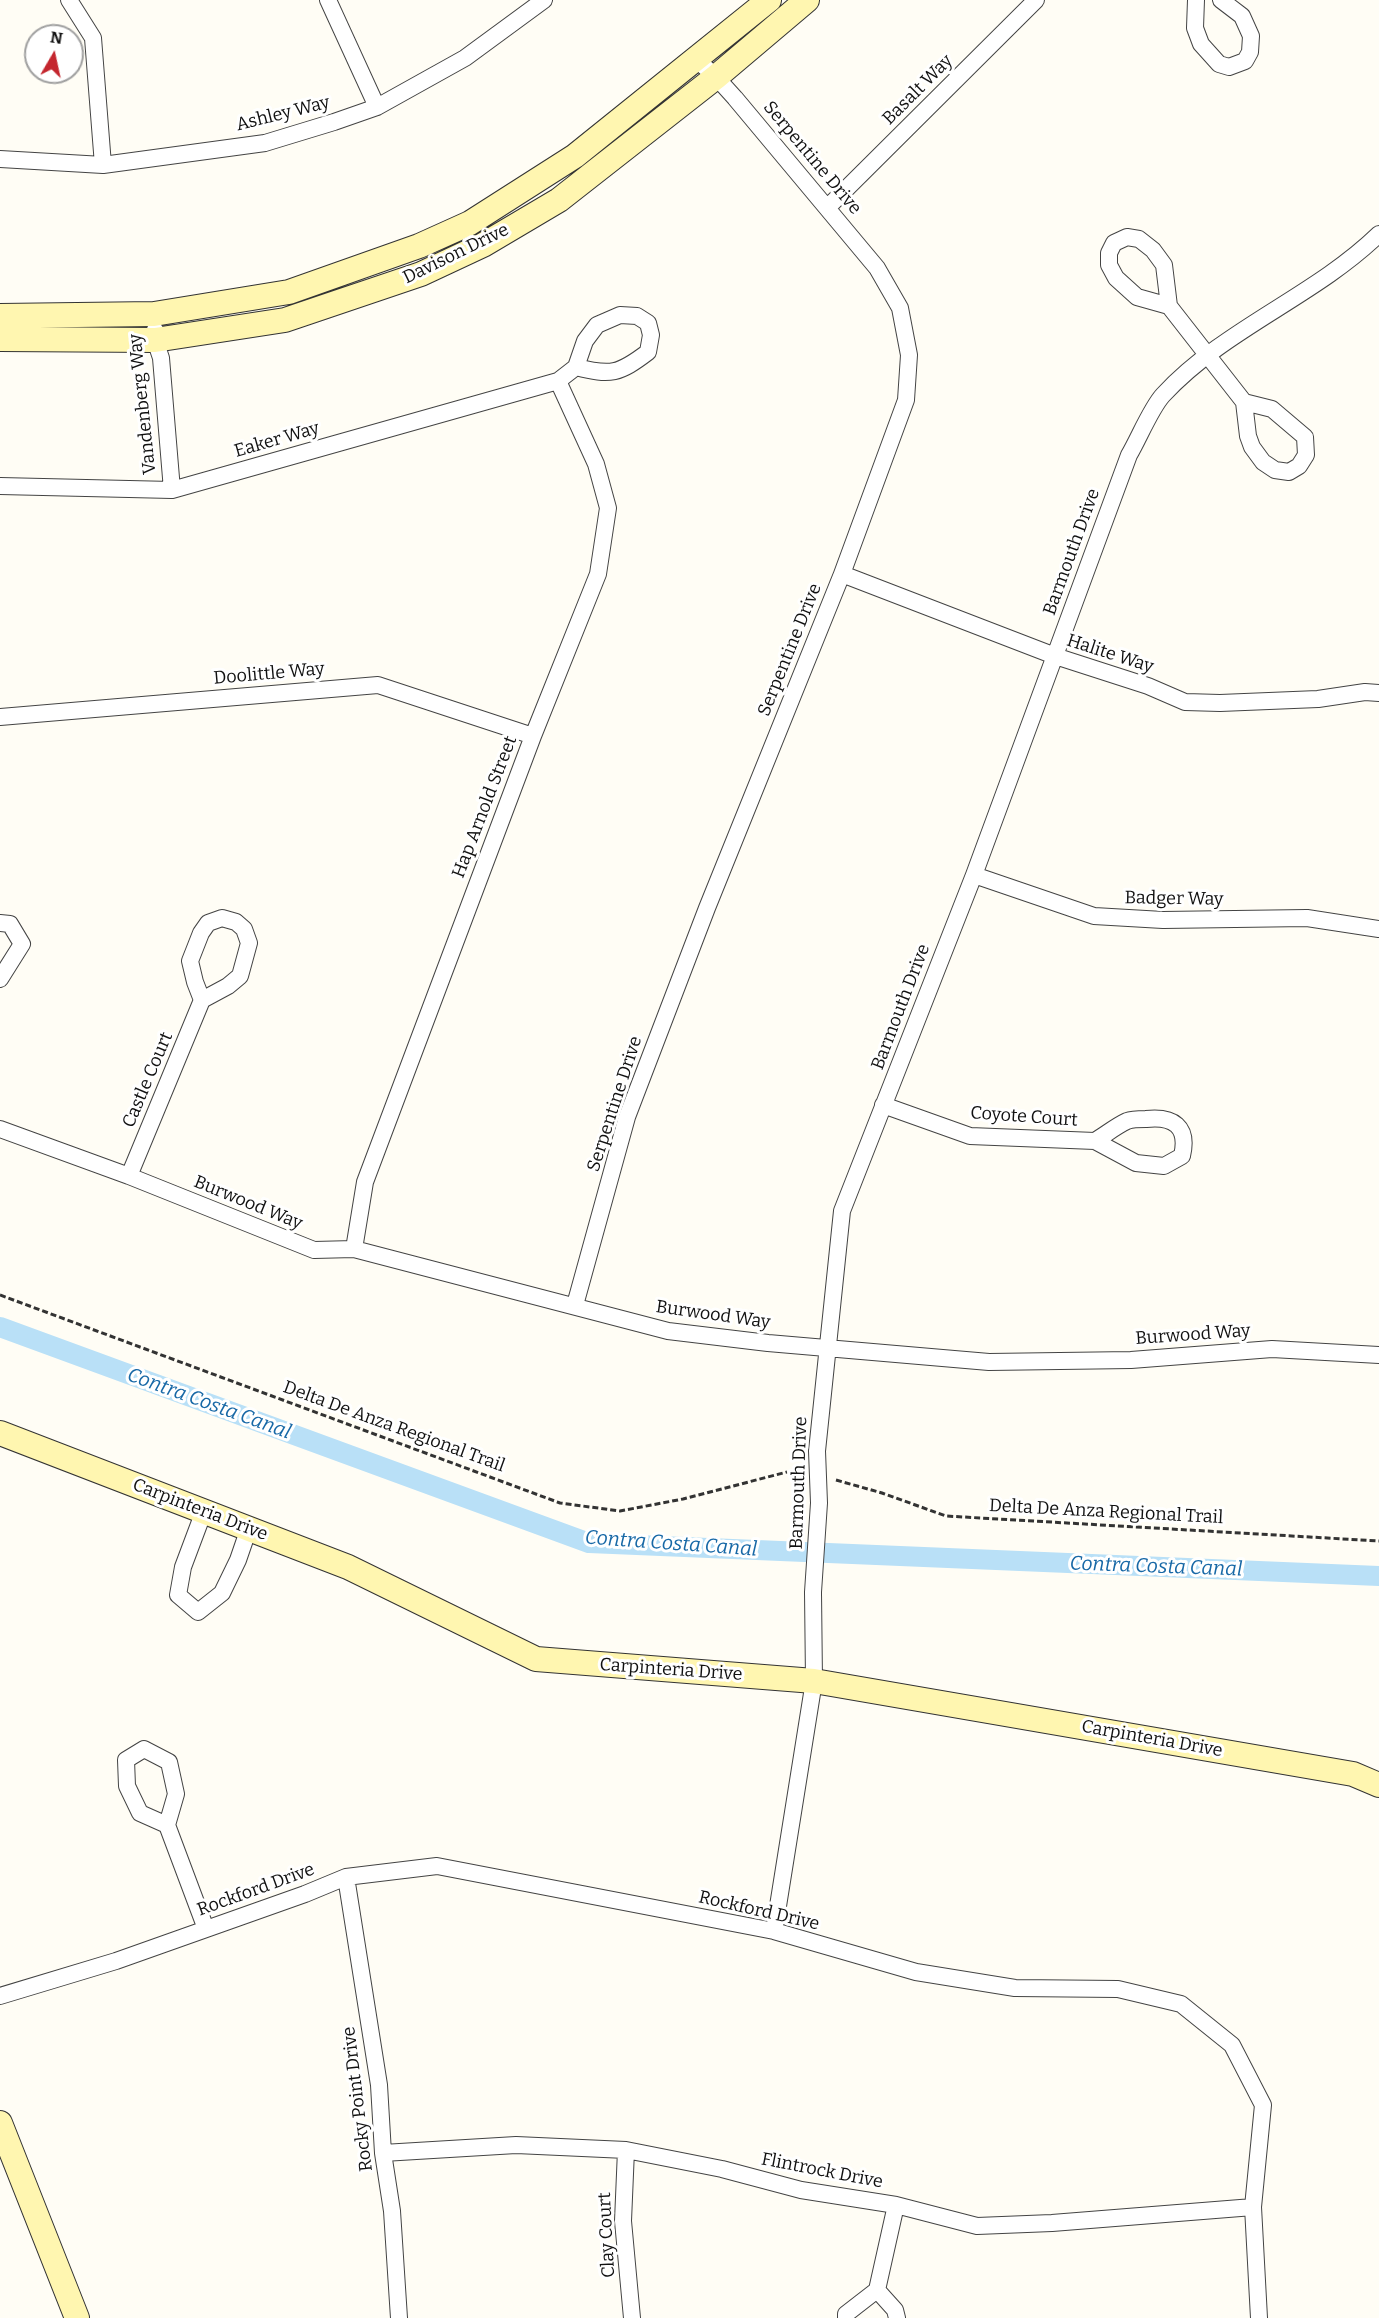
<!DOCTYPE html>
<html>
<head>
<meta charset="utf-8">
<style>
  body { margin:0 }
  #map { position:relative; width:1379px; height:2318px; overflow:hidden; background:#fffdf5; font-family:Bitter,serif }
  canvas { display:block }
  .north { position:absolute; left:24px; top:24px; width:60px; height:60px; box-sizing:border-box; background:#fff; border:2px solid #a0a0a0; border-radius:50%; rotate:9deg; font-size:16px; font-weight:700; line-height:24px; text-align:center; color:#111 }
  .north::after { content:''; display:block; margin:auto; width:21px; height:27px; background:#c4262e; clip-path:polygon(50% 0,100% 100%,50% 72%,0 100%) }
</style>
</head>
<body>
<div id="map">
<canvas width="1379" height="2318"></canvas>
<div class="north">N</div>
</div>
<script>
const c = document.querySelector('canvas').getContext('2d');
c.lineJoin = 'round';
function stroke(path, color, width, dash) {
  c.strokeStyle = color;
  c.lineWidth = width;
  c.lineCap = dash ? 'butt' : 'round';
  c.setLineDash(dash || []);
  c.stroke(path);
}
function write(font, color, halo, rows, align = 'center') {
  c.font = font + ' Bitter,serif';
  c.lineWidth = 6;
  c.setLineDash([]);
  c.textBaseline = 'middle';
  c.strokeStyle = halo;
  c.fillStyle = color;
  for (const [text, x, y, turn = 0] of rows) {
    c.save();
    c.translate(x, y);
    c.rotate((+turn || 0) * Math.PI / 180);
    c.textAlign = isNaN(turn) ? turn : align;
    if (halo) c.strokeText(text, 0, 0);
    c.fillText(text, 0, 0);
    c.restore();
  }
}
const canal = new Path2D(`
  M0,1327l589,216 790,33`);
const path = new Path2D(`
  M0,1295l560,208 60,8 63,-12 104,-27
  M836,1480l46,13 64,23 433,25`);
const street = new Path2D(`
  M69,0l24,38 10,127
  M328,0l49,107
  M1196,0l-1,28 6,16 18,20 10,3 16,-6 5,-9 1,-16 -9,-20 -21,-16
  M0,159l103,6 162,-22 69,-21 43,-15 88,-49 79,-58
  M828,207l208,-207
  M1169,306l-32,-9 -21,-19 -7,-13v-12l5,-10 13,-6 12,2 14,11 11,15 5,41 75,96 4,34 4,11 11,15 12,8 14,2 10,-6 7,-11 -1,-18 -33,-28 -28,-7
  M155,330v10l6,18 11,132
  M0,486l172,4 386,-109 18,-14 9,-26 12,-16 23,-10 17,1 11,7 3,12 -3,17c-29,22 -37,24 -72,15
  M842,574l213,82 93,30 37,16 35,1 98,-4 47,-7 14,1
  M0,717l378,-32 155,51
  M974,875l120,41 69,4 144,-2 72,11
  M0,923l10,1 12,20 -22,35
  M883,1105l87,31 125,5 41,22 28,3 18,-10c7,-30 -9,-40 -36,-37 -6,0 -14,0 -19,2 -11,5 -22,14 -32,20
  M0,1129l129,47 185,74 40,-1 314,82 100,12 221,19 142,-2 141,-11 107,6
  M129,1176l73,-176 26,-14 12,-10 9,-33 -5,-14 -8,-7 -14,-4 -14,5 -7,10 -11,28 5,21 7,18
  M354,1249l11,-67 168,-446 65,-162 10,-66 -12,-44 -38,-83
  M575,1305l52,-188 80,-209 135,-334 64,-174 3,-45 -9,-47 -23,-40 -142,-170 -19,-21 -19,-17
  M204,1511l-21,56 -5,28 20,17 24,-19 16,-33 11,-32
  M167,1825l-27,-12 -13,-27 -1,-26 18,-11 25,13 7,32 -9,31 39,104
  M346,1877l33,208 4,68 9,58 7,107
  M774,1931l40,-250 -1,-89 6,-89 -2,-52 25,-240 132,-336 155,-420c10,-17 22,-47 34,-60 62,-67 151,-98 216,-161
  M0,1996l116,-35 189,-67 41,-17 91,-11 337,65 142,41 99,16 103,1 63,15 51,41 31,60 -10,102 6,111
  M626,2150l-3,71 9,97
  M383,2153l133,-8 110,5 96,19 79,21 95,15 81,21 75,-3 201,-16
  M877,2290l18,20 2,8
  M846,2318v-4l31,-24 19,-85`);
const secondary = new Path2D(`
  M0,316l154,-2 135,-22 130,-46 51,-23 105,-67 194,-156
  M0,339l155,1 130,-20 136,-46 62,-29 76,-45 157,-123 91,-77
  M0,1433l348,134 188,92 278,22 539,93 26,11
  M0,2123l77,195`);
const streetNames = [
  ["Basalt Way",918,90,-45],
  ["Ashley Way",283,114,-14],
  ["Serpentine Drive",812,158,50],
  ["Davison Drive",456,254,-26],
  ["Vandenberg Way",143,404,-96],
  ["Eaker Way",277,440,-16],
  ["Barmouth Drive",1072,552,-70],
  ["Serpentine Drive",790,650,-68],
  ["Halite Way",1110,654,18],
  ["Doolittle Way",269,674,-5],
  ["Hap Arnold Street",485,807,-69],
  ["Badger Way",1174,899,1],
  ["Barmouth Drive",901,1007,-69],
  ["Castle Court",148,1080,-67],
  ["Serpentine Drive",615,1104,-72],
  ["Coyote Court",1024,1117,4],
  ["Burwood Way",248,1203,22],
  ["Burwood Way",713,1315,8],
  ["Burwood Way",1193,1335,-4],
  ["Delta De Anza Regional Trail",394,1427,20],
  ["Barmouth Drive",799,1483,-88],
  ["Carpinteria Drive",200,1510,21],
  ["Delta De Anza Regional Trail",1106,1512,3],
  ["Carpinteria Drive",671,1670,4],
  ["Carpinteria Drive",1152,1739,10],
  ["Rockford Drive",256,1890,-20],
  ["Rockford Drive",759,1911,13],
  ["Rocky Point Drive",358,2099,-97],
  ["Flintrock Drive",822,2171,11],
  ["Clay Court",607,2235,-93]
];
const waterNames = [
  ["Contra Costa Canal",209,1404,20],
  ["Contra Costa Canal",671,1544,4],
  ["Contra Costa Canal",1156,1567,2]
];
stroke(canal, '#b9e0f7', 20);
stroke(street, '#444', 18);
stroke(secondary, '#333', 26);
stroke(path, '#333', 3, [6, 3]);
stroke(street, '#fff', 16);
stroke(secondary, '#fff6b0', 24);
write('18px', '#111', '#fff', streetNames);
write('italic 20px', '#1768a6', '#fff', waterNames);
</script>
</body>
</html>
